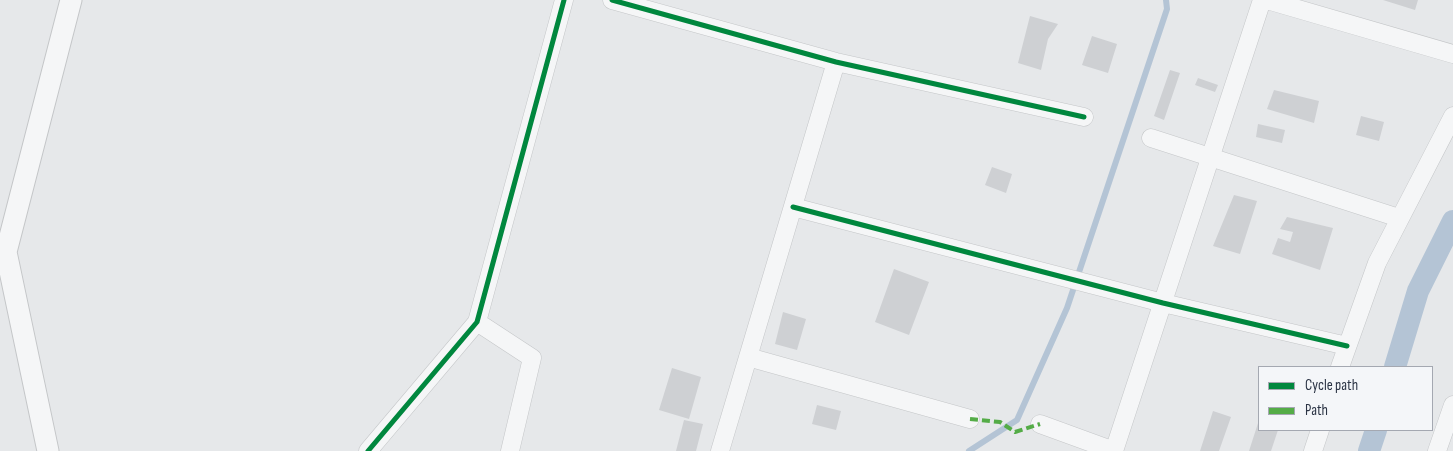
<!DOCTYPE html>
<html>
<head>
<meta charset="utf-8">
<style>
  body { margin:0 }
  #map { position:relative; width:1453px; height:451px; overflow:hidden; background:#e6e8ea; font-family:"Sofia Sans Condensed",sans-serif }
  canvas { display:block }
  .legend { position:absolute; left:1258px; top:366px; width:175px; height:65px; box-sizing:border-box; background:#f4f6f9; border:1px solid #a4a8b1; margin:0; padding:6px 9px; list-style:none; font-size:15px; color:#2b3445 }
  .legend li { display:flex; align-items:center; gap:10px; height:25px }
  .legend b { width:25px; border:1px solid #a4a8b1 }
</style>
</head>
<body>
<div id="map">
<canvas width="1453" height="451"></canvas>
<ul class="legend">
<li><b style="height:6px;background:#00873e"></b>Cycle path</li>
<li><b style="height:6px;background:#54ac47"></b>Path</li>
</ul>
</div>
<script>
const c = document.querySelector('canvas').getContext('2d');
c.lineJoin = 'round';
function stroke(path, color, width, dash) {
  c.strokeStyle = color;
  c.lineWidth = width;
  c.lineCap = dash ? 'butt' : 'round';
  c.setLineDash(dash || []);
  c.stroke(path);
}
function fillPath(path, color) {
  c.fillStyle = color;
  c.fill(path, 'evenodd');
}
const stream = new Path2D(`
  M969,451l48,-31 50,-112 100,-299 -1,-9`);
const canal = new Path2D(`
  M1395,367l23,-76 35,-70
  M1369,451l7,-21`);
const building = new Path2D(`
  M1383,0h35l-3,10z
  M1030,16l28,8 -10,15 -7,31 -23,-7z
  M1092,36l25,8 -9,29 -26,-8z
  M1170,70l10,3 -16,47 -10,-4z
  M1198,78l20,7 -3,7 -20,-7z
  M1274,90l45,11 -5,22 -47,-14z
  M1361,116l23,6 -5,19 -23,-6z
  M1258,124l27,6 -3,13 -26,-6z
  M992,167l20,7 -6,19 -21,-8z
  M1234,195l23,6 -17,53 -27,-8z
  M1287,217l46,11 -13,42 -48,-16 6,-16 12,4 3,-10 -13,-3z
  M894,269l35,13 -20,53 -34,-13z
  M783,312l23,7 -9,31 -22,-6z
  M672,368l29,9 -12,42 -30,-9z
  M817,405l24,6 -5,19 -24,-6z
  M1213,411l18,6 -12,34h-19z
  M684,420l19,4 -7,27h-20z
  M1259,420v10h19l-7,21h-22z`);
const minor = new Path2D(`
  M612,0l224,62 248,55
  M1267,0l186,54
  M1151,138l248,80
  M793,207l370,96 184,43
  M477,322l55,36 -22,93
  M748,357l222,62
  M1340,367l37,-104 76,-147
  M1040,424l74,27
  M368,451l109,-129 87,-322
  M720,451l116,-389
  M1114,451l148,-451
  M1313,451l7,-21
  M1437,451l16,-46`);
const tertiary = new Path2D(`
  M48,451l-42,-199 65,-252`);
const quiet = new Path2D(`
  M970,419l30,3 15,10 25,-8`);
const cycleway = new Path2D(`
  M612,0l224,62 248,55
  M793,207l370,96 184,43
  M368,451l109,-129 87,-322`);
stroke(stream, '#b4c4d5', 6);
stroke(canal, '#b4c4d5', 22);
fillPath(building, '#ced0d3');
stroke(minor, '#c4c6c8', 19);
stroke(tertiary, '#c4c6c8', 23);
stroke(minor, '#f5f6f7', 18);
stroke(tertiary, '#f5f6f7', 21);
stroke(quiet, '#54ac47', 4, [8, 4]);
stroke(cycleway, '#00873e', 5);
</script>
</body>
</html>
